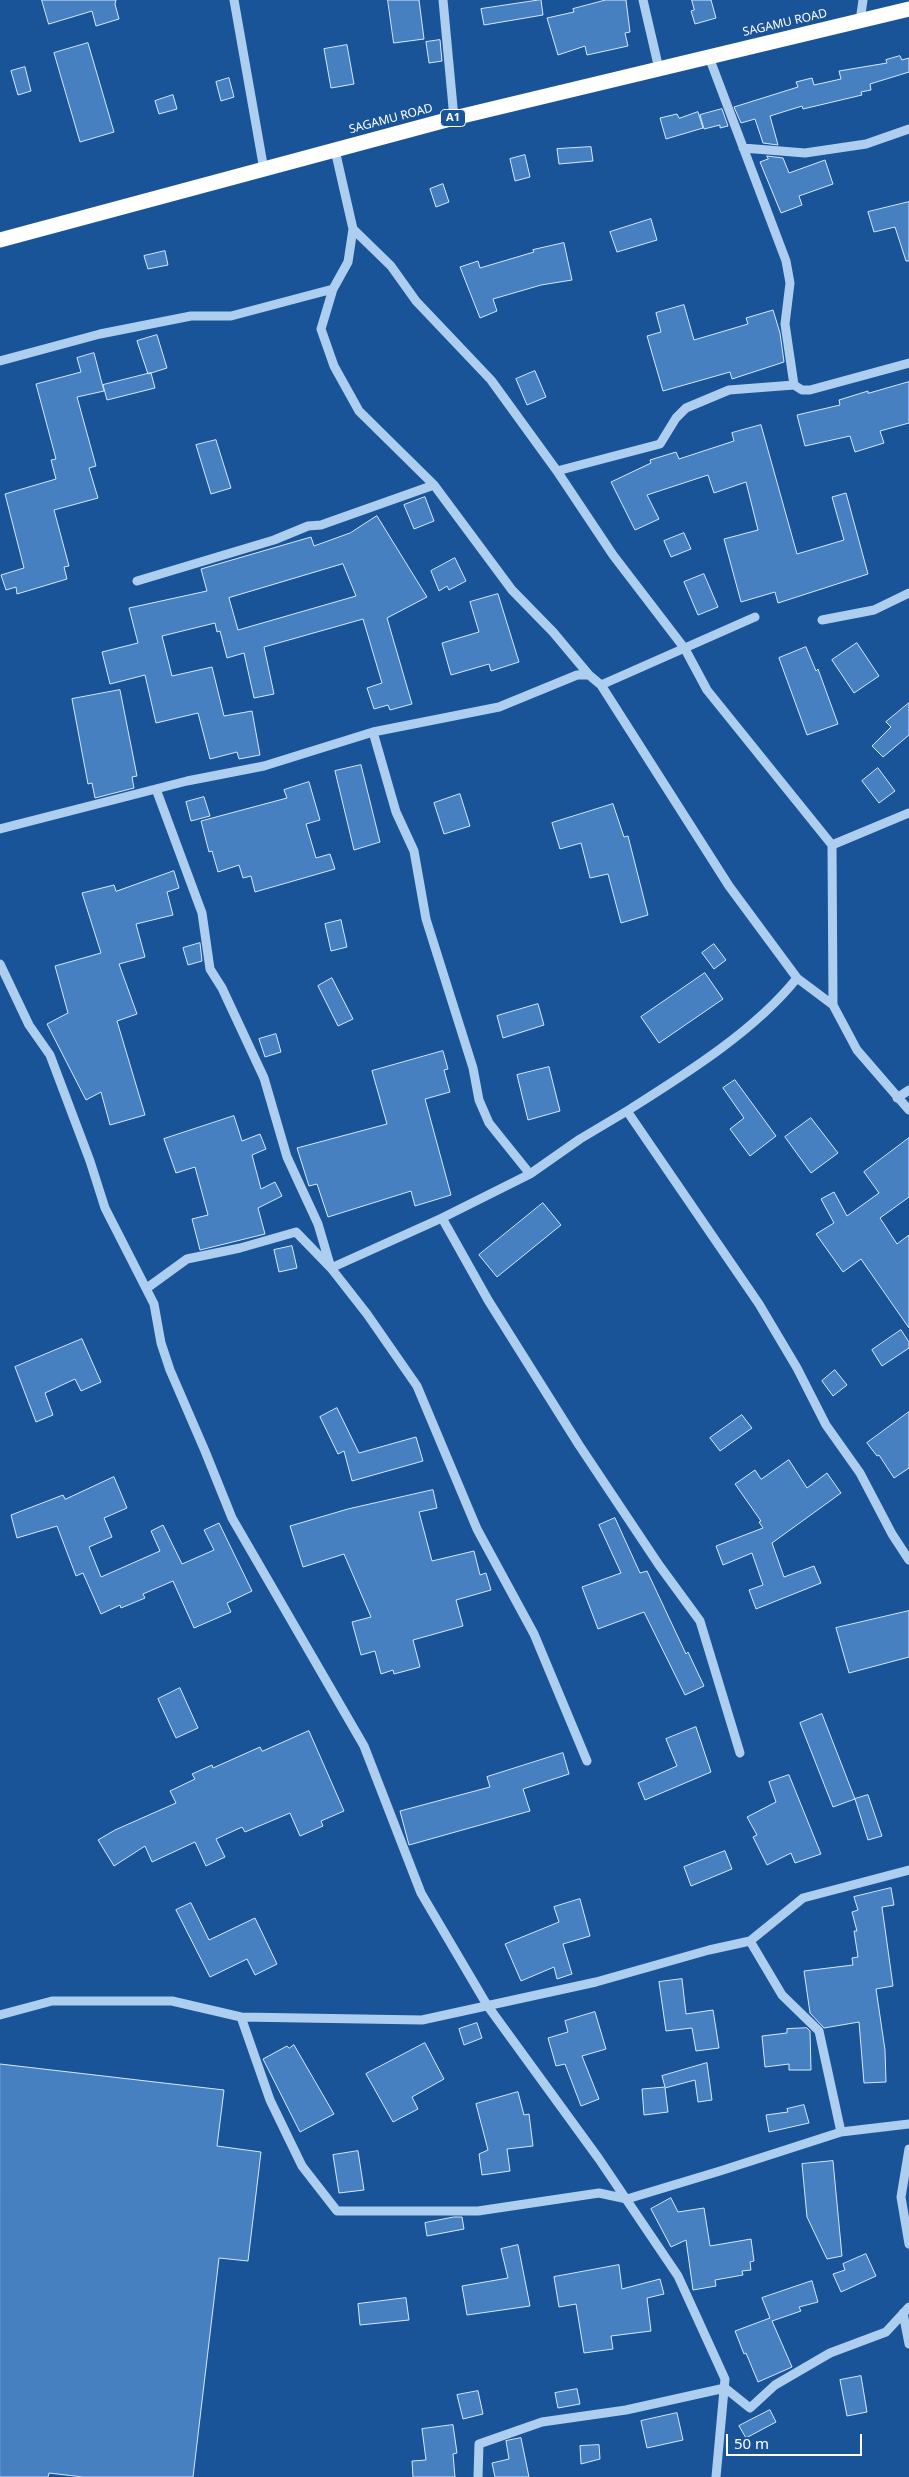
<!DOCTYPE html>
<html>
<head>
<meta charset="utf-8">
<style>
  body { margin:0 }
  #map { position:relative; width:909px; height:2477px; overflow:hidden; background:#1a5498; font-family:"Noto Sans",sans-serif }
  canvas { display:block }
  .scale { position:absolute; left:726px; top:2434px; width:136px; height:22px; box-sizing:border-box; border:2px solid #fff; border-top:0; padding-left:6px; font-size:15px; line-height:18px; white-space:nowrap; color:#fff; -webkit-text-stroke:4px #1a5498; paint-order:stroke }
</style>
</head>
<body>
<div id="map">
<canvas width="909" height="2477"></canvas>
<div class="scale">50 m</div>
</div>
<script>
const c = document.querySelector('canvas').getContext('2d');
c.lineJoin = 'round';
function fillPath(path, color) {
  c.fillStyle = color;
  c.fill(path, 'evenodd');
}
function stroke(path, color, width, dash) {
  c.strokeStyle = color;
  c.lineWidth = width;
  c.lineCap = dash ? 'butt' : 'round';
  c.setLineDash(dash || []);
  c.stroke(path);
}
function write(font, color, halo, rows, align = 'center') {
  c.font = font + ' "Noto Sans",sans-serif';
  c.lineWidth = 5;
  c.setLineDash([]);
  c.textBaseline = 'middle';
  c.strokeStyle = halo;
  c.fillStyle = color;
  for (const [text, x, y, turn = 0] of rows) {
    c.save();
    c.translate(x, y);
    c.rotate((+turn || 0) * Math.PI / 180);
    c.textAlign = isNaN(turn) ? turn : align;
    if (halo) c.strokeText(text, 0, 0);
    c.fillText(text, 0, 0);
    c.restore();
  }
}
const building = new Path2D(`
  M42,0h74l-1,4 4,15 -23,7 -4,-15 -43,13z
  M388,0h31l5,39 -30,4z
  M541,0l2,15 -59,10 -3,-16z
  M606,0h20l4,32 -5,1 3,13 -41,9 -2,-9 -27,9 -11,-37 27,-6 -1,-3z
  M692,0h19l5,18 -21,6 -4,-13 3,-1z
  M440,40l2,21 -13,2 -3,-21z
  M88,43l26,89 -34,10 -26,-89z
  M347,45l7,39 -23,4 -7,-39z
  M900,56l2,4 7,-2v14l-39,12 1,6 -10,2 1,3 -59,14 -1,-3 -32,10 8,29 -15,-2 -8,-24 -14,4 -7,-16 64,-20 -2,-5 16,-4 2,7 27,-6 -2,-8 48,-8 -1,-3z
  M25,67l6,24 -13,4 -7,-24z
  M229,78l5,19 -13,4 -5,-19z
  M173,95l4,14 -18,5 -4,-13z
  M722,109l6,17 -8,2v-3l-16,4 -4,-14z
  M698,112l5,16 -37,11 -6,-21 17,-4 2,4z
  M591,147l2,14 -34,3 -2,-15z
  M525,155l5,22 -15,4 -5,-22z
  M767,156l16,2 6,15 36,-13 8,24 -34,12 3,9 -21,8 -21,-51 8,-3z
  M443,184l6,18 -13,5 -6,-18z
  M909,202v59h-3l-11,-34 -21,5 -6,-20z
  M651,219l6,21 -40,12 -7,-20z
  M564,243l8,37 -31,5 -48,14 4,12 -17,7 -20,-51 18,-6 2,7 54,-16 -1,-2z
  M165,251l3,14 -20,4 -4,-13z
  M684,305l10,35 54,-16 -2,-6 27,-8 7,23 4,29 -52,17 -2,-7 -67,19 -16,-55 14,-4 -5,-19z
  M157,335l10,33 -19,6 -11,-33z
  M94,353l10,38 -27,6 19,69 -7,2 9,30 -44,12 15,56 -5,1 3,12 -50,15 -1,-7 -10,3 -5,-15 23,-7 -19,-74 51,-15 -5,-19 5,-1 -20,-75 45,-12 -4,-14z
  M535,371l11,26 -19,8 -11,-26z
  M151,373l4,15 -48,12 -4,-15z
  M909,382v41l-29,8 4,12 -29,9 -5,-16 -45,10 -8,-31 43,-10 -1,-5 29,-9v2z
  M761,425l36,129 47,-14 -12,-43 14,-4 22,81 -90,29 -3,-11 -34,10 -17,-63 34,-9 -12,-48 -32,11 -6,-18 -61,20 12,24 -24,11 -24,-48 40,-19 -1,-3 26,-8 3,7 55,-18 -2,-8z
  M216,440l15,48 -20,6 -15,-49z
  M425,497l9,24 -20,8 -10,-24z
  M377,516l50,81 -40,21 25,86 -22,6 -2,-5 -14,4 -7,-21 15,-5 -19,-64 -99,28 10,47 -20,4 -10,-45 -17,5 -7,-27 -3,1 -2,-9 -53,13 10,40 40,-9 12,49 28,-5 8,44 -21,4 -2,-7 -27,7 -12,-46 -42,10 -11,-48 -35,9 -8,-32 36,-9 -9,-35 78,-17 -6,-22 110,-32 3,9 36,-13zM343,564l13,32 -118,34 -9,-32z
  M684,533l7,16 -20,8 -7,-16z
  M455,558l11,23 -17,9 -2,-4 -8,5 -8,-20z
  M704,574l14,33 -20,8 -14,-33z
  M498,594l21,68 -28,9 -2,-7 -38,11 -9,-32 37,-11 -9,-30z
  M857,643l22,33 -25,17 -22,-33z
  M806,647l10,24 2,-2 20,55 -31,11 -28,-77z
  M120,690l17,86 -5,1 2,11 -39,10 -3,-15 -4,1 -16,-85z
  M909,703v32l-26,22 -11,-11 19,-19 -5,-5z
  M361,765l19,77 -26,8 -19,-79z
  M878,768l17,23 -16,12 -17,-22z
  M309,782l11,38 -14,4 10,34 14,-4 5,15 -80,23 -4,-16 -8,2 -4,-13 -21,7 -6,-21 -3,1 -8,-31 86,-23 -3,-8z
  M460,794l10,32 -26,8 -10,-31z
  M204,797l6,19 -19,5 -5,-19z
  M613,804l11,33 4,-1 20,79 -27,8 -13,-49 -18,4 -9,-35 -21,6 -8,-26z
  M174,871l5,17 -12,4 6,23 -37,9 9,33 -26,7 18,50 -20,7 28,94 -35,10 -9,-33 -15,8 -39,-76 21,-11 -13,-47 46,-13 -19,-60 32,-8 2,6z
  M341,920l6,27 -16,4 -6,-27z
  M200,943l2,18 -14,4 -5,-17z
  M714,944l12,16 -12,9 -12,-16z
  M705,973l18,26 -64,44 -18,-26z
  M332,978l21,41 -15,7 -20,-40z
  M538,1004l6,21 -41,13 -6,-22z
  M276,1034l5,18 -16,5 -6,-18z
  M443,1051l5,18 -4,1 6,22 -25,7 26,96 -36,11 -4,-15 -83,26 -11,-33 -8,2 -12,-38 90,-24 -15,-53z
  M549,1067l11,44 -32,9 -11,-45z
  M735,1080l41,56 -26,20 -20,-27 14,-11 -21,-30z
  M234,1116l8,25 18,-7 6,15 -14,6 9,34 14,-7 7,14 -24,12 7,26 -65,16 -8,-31 16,-4 -13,-48 -19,6 -12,-34z
  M811,1118l27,35 -27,20 -26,-36z
  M909,1138v59l-29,21 17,26 12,-9v93l-48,-69 -18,13 -27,-38 18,-11 -13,-24 13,-7 13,24 32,-23 -15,-21z
  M543,1203l18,22 -64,52 -18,-22z
  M292,1246l5,22 -18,4 -5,-22z
  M901,1330l8,12v6l-27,18 -10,-16z
  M82,1339l19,43 -20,9 -6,-12 -30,14 8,22 -17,7 -21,-55z
  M835,1370l12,15 -14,11 -11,-15z
  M337,1408l22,45 57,-16 7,24 -71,20 -8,-30 -6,3 -18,-37z
  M909,1412v56l-15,10 -15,-23 -2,1 -10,-13z
  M742,1415l10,13 -32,23 -10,-13z
  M789,1460l18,28 20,-15 14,20 -69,50 12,34 30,-11 7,17 -65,26 -7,-19 14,-5 -11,-32 -29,12 -7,-19 47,-18 -4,-6 2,-1 -26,-37 20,-14 6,9z
  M114,1477l13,31 -23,10 8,19 -23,10 12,30 59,-26 -9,-20 12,-6 19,39 32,-14 -10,-20 15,-7 33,68 -25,12 4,9 -37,16 -21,-47 -30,13 2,4 -24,10 -1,-3 -19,9 -18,-41 -7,3 -19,-50 -40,12 -6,-23 52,-20 2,4z
  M433,1490l4,18 -18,4 13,49 42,-10 6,24 6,-2 5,17 -35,10 7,26 -50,14 7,27 -26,7 -1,-4 -12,4 -6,-23 -14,4 -9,-33 19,-5 -27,-63 -41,13 -13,-41 58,-17z
  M615,1518l25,55 7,-2 39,83 2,-2 16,34 -19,9 -41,-83 -46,17 -16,-42 39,-14 -22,-48z
  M909,1611v46l-60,16 -13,-45z
  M180,1688l18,40 -22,10 -18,-39z
  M822,1714l33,85 -22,8 -33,-84z
  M696,1727l15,45 -66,28 -7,-17 39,-17 -11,-27z
  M309,1731l35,80 -23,10 2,5 -23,10 -10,-23 -45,19 -3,-5 -26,12 9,18 -19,9 -11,-24 -43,20 -7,-16 -31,20 -16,-26 17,-10 61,-27 -6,-12 25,-12 -3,-5 20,-9 1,3 47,-21 2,4z
  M563,1753l6,21 -46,15 7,22 -121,34 -9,-34 90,-24 -3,-10z
  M789,1775l32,79 -26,9 -4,-10 -24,12 -14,-28 4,-2 -10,-18 29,-15 -7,-20z
  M868,1795l14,41 -14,4 -13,-41z
  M725,1851l7,18 -41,17 -7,-19z
  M891,1888l3,17 -12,2 11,79 -17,3 9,61 1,32 -22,1 -5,-61 -35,6 -14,-15 -6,-42 49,-6 -1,-7 6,-1 -4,-26h3l-5,-19 6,-2 -4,-13z
  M580,1899l10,37 -27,8 9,30 -15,5 -3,-12 -33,14 -16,-37 54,-22 -5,-15z
  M191,1903l18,37 46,-22 22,46 -22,11 -8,-16 -37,18 -34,-67z
  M682,1979l4,35 27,-4 6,38 -23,3 -4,-23 -26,3 -7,-49z
  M595,2012l11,37 -24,7 17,43 -18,7 -16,-42 -9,2 -8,-28 20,-6 -3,-11z
  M477,2023l5,15 -18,7 -5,-16z
  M807,2028l3,3 1,39h-22v-6l-24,3 -3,-31 25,-3v-4z
  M425,2043l19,36 -32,18 6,12 -25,13 -27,-48z
  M294,2045l40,69 -34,18 -37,-73 24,-13 2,2z
  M707,2063l5,37 -14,2 -3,-22 -30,8 3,24 -24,3 -2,-26 23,-2 -3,-11z
  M0,2064l224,26 -7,56 44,6 -13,109 -29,-3 -26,219h-110l-34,-4 -1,4h-48z
  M518,2092l6,23 5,-1 4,32 -26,3 3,22 -28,4 -3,-21 9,-4 -12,-46z
  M804,2105l5,18 -40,9 -3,-17 22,-3 -1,-3z
  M358,2151l6,39 -25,3 -6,-38z
  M833,2161l9,95 -15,3 -20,-42 -5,-53z
  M671,2198l7,14 26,-4 6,38 41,-7 3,22 -4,1 1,8 -9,1 1,4 -28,5 1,6 -23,4 -7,-50 -15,7 -20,-38z
  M454,2217h8l2,12 -37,7 -2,-13z
  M518,2245l12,61 -63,9 -5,-29 46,-8 -7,-29z
  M866,2254l10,22 -35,16 -8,-18 12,-4 -2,-6z
  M619,2265l3,24 38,-10 4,15 -17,4 4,33 -40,5 2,13 -29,4 -8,-49 -17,3 -5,-30z
  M812,2281l6,21 -19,5 2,4 -29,10 20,46 -34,15 -12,-29 -2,1 -9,-23 35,-13 -8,-20z
  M406,2298l3,22 -49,5 -2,-21z
  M861,2376l6,36 -20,4 -7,-36z
  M577,2389l3,15 -22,4 -3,-15z
  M478,2391l5,23 -20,5 -6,-24z
  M770,2410l6,12 -30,16 -7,-12z
  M677,2413l6,27 -36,8 -6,-27z
  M453,2425l4,28 -4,1 2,23h-42l-1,-16 14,-1 -4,-31z
  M521,2438l8,39h-34l-3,-14 17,-4 -3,-18z
  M599,2445l1,14 -19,5 -1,-18z`);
const minor = new Path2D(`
  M234,0l30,170
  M443,0l11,118
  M643,0l16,69
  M860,21l3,-21
  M709,57l77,204 4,22 -5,41 9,61
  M743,148l62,5 61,-9 43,-15
  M335,150l18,79 -5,33 -15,27 -12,40 13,37 25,45 75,74 78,105 41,42 36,43 12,10 128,201 68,92 36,27 24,45 52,60
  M353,229l38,37 25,35 75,79 66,91 103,-27 16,-26 10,-10 43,-18 65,-5 8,5h8l99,-27
  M0,361l100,-27 91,-18h40l102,-27
  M557,471l56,84 72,94 22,41 125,155
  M137,581l137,-41 34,-14 13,-1 113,-40
  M822,620l52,-10 35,-17
  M601,685l154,-68
  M373,732l23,80 18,39 12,68 47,149 6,32 10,23 41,51
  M156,789l46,124 8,56 12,19 42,90 23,79 31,67 13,44 111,-50
  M0,829l187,-48 77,-15 109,-34 126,-25 78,-32h12
  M0,964l29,61 21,30 40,106 15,47 49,96 7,39 9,27 35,81 27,67 132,228 57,147 66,112 112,154 79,117 47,103 -9,98
  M797,978c-42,53 -113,97 -170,133l132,193 38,64 29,57 34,48 32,61 17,26
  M833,1005l-1,-160 77,-32
  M897,1098l12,-8
  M627,1111l-47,28 -50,35 -88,44 46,82 91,145 80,120 41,56 40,132
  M147,1288l40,-29 53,-11 56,-16 35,36 36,46 50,72 60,143 57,105 53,127
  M750,1941l32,54 37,36 22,101
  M0,2015l52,-14h120l69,16 181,3 174,-38 113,-32 41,-9 53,-43 106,-28
  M241,2017l29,83 32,66 35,45h141l121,-18 28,6 93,-28 121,-39 68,-8
  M909,2149l-8,48 8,47
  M903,2313l6,31
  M478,2477l1,-33 63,-22 84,-12 99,-22 25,20 25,-23 55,-32 56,-21 23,-25`);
const highway = new Path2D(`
  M0,240l454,-122 455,-109`);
const shields = [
  [453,118,25]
];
const shieldNames = [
  ["A1",453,118]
];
const streetNames = [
  ["SAGAMU ROAD",785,23,-13],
  ["SAGAMU ROAD",391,119,-15]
];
fillPath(building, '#4780c0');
stroke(building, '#d5e8fb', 1);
stroke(minor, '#aecef0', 9);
stroke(highway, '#fff', 15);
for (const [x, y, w] of shields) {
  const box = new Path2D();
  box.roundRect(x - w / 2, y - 8.5, w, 17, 4);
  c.fillStyle = '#1a5498';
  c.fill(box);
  stroke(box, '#fff', 1);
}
write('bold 11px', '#fff', null, shieldNames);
write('12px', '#fff', '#1a5498', streetNames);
</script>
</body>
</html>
